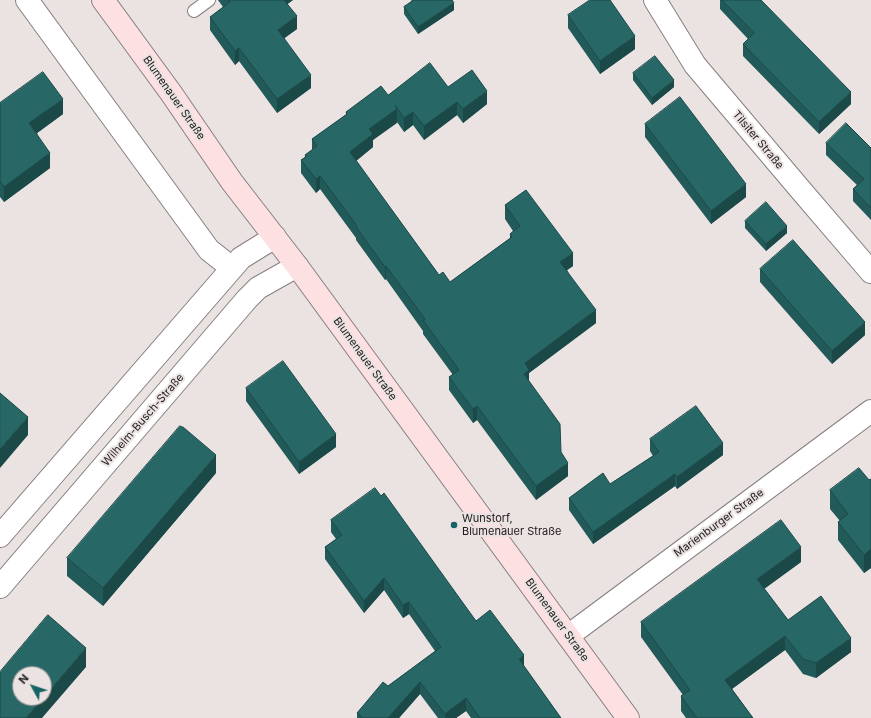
<!DOCTYPE html>
<html>
<head>
<meta charset="utf-8">
<style>
  body { margin:0 }
  #map { position:relative; width:871px; height:718px; overflow:hidden; background:#ebe2e2; font-family:Inter,sans-serif }
  canvas { display:block }
  .north { position:absolute; left:12px; top:666px; width:40px; height:40px; box-sizing:border-box; background:#ebe2e2; border:1px solid #999292; border-radius:50%; rotate:310deg; font-size:11px; font-weight:700; line-height:16px; text-align:center; color:#1d1a1a }
  .north::after { content:''; display:block; margin:auto; width:14px; height:18px; background:#146363; clip-path:polygon(50% 0,100% 100%,50% 72%,0 100%) }
</style>
</head>
<body>
<div id="map">
<canvas width="871" height="718"></canvas>
<div class="north">N</div>
</div>
<script>
const c = document.querySelector('canvas').getContext('2d');
c.lineJoin = 'round';
function stroke(path, color, width, dash) {
  c.strokeStyle = color;
  c.lineWidth = width;
  c.lineCap = dash ? 'butt' : 'round';
  c.setLineDash(dash || []);
  c.stroke(path);
}
function fillPath(path, color) {
  c.fillStyle = color;
  c.fill(path, 'evenodd');
}
function write(font, color, halo, rows, align = 'center') {
  c.font = font + ' Inter,sans-serif';
  c.lineWidth = 4;
  c.setLineDash([]);
  c.textBaseline = 'middle';
  c.strokeStyle = halo;
  c.fillStyle = color;
  for (const [text, x, y, turn = 0] of rows) {
    c.save();
    c.translate(x, y);
    c.rotate((+turn || 0) * Math.PI / 180);
    c.textAlign = isNaN(turn) ? turn : align;
    if (halo) c.strokeText(text, 0, 0);
    c.fillText(text, 0, 0);
    c.restore();
  }
}
const lane = new Path2D(`
  M194,11l15,-11`);
const street = new Path2D(`
  M27,0l182,250 23,18
  M655,0l40,65 104,123 72,84
  M0,536l241,-278 34,-21
  M0,587l247,-288 11,-11 39,-22
  M568,636l303,-225`);
const secondary = new Path2D(`
  M103,0l68,93 61,89 65,84 331,452`);
const wall = new Path2D(`
  M218,0h75l-6,4 10,25 -13,9 27,50 -34,25 -38,-52 -4,4 -25,-35v-13l13,-10z
  M411,0h41l2,10 -36,24 -14,-20v-7l8,-6z
  M720,0h41l90,104 -32,30 -76,-78v-12l5,-5 -28,-30z
  M568,15l67,34 -35,25 -32,-46z
  M633,73l41,14 -22,18 -19,-25z
  M448,87l39,17 -24,19 -6,-8 -33,25 -11,-15 -9,7 -7,-10 -24,18v7l-17,14 83,114 11,7 60,-44v-4l3,-3 -8,-12v-14l68,61 -6,4 29,53 -67,50v9l32,70 7,24 -32,24 -59,-80 -4,3 -24,-33v-13l4,-2 -30,-41v-3l-37,-52 -1,1 -29,-40v-2l-36,-49 -4,4 -15,-20v-13l4,-3v-2l7,-5v-11l34,-24v-3l42,-17z
  M0,103l63,11 -26,19 13,35 -46,34 -4,-5z
  M645,124l101,73 -35,27 -66,-87z
  M826,143l45,5v72l-18,-19v-12l4,-4 -31,-30z
  M745,221l42,12 -21,18 -21,-23z
  M760,269l105,66 -33,29 -72,-82z
  M246,388l90,59 -37,27 -53,-73z
  M650,439l73,16 -46,34 -2,-3 -82,58 -24,-34v-12l41,-14 43,-28 -3,-5z
  M216,473l-113,133 -36,-30v-18z
  M871,479v89l-7,5 -26,-33v-18l2,-1 -10,-12v-19l39,-10z
  M381,496l95,125 48,45 37,52h-90l-5,-7 -10,7h-18l-18,-24 -21,24h-42v-5l31,-27 47,-35 -26,-37 -6,4 -19,-28 -20,23 -39,-54v-12l11,-8 -5,-7v-12z
  M801,562l-37,27 24,31 63,32 -35,26 -13,-4 -18,-24 -53,39 21,29h-67l-5,-7v-15l2,-1 -42,-58v-15z`);
const shadedWall = new Path2D(`
  M281,0h12l-12,9z
  M454,3v7l-36,24v-7z
  M297,16v13l-19,14v-13z
  M635,36v13l-35,25v-13z
  M239,48v13l-4,4v-14z
  M311,75v13l-34,25v-14z
  M674,80v7l-22,18v-7z
  M487,91v13l-24,19v-14z
  M851,92v12l-32,30v-12z
  M63,99v15l-34,25v-16z
  M457,102v13l-33,25v-14z
  M397,109v14l-24,17v7l-23,19v-14l19,-23z
  M413,112v13l-9,7v-14z
  M50,153v15l-46,34v-15z
  M320,176v13l-4,4v-14z
  M746,184v13l-35,27v-13z
  M787,226v7l-21,18v-7z
  M573,253v13l-13,9v-13z
  M386,266v13l-1,1v-13z
  M596,310v13l-67,50v10l-5,-9 1,-11z
  M865,322v13l-33,29v-13z
  M477,406v14l-4,3v-14z
  M28,417v18l-28,33v-19z
  M336,434v13l-37,27v-12z
  M723,443v12l-46,34v-12z
  M216,455v18l-113,133v-18z
  M568,463v13l-32,24v-14z
  M675,474v12l-82,58v-12z
  M801,547v15l-44,32v-15z
  M871,549v19l-7,5v-18z
  M384,578v12l-20,23v-12z
  M409,602v12l-6,4v-13z
  M785,636v14l-60,44v-14z
  M851,638v14l-35,26v-15z
  M86,648v19l-44,51h-16z
  M524,655v13l-5,-9z
  M420,682v12l-21,24h-11z
  M466,698v13l-10,7h-11v-4z`);
const building = new Path2D(`
  M228,0h56l13,16 -19,14 33,45 -34,24 -38,-51 -4,3 -25,-34 20,-15z
  M414,0h38l2,3 -36,24 -14,-20z
  M590,0h20l25,36 -35,25 -32,-46z
  M722,0h39l90,92 -32,30 -76,-78 11,-11z
  M655,56l19,24 -22,18 -19,-25z
  M430,63l18,24 24,-17 15,21 -24,18 -6,-7 -33,24 -11,-14 -9,6 -9,-13 2,4 -28,20 4,5 -23,18 89,123 4,-3 7,10 62,-45 -2,-3 10,-8 -15,-21 21,-15 47,63 -13,9 36,48 -71,53 4,7 -5,4 36,50 1,28 7,11 -32,23 -59,-80 -4,3 -24,-32 10,-7 -36,-50 2,-1 -39,-53 -1,1 -29,-40 1,-1 -37,-50 -4,3 -15,-19 5,-3 -1,-2 12,-9 -5,-7 35,-25 -1,-2 35,-26 7,9z
  M43,72l20,27 -34,24 21,30 -46,34 -4,-6v-78z
  M680,97l66,87 -35,27 -66,-87z
  M846,123l25,25v60l-18,-19 11,-10 -38,-36z
  M766,202l21,24 -21,18 -21,-23z
  M793,240l72,82 -33,29 -72,-82z
  M283,361l53,73 -37,28 -53,-74z
  M0,393l28,24 -28,32z
  M696,406l27,37 -46,34 -2,-3 -82,58 -24,-34 34,-25 7,11 49,-32 -9,-13z
  M180,426l2,1h1l33,28 -113,133 -36,-30z
  M859,468l10,12 2,-1v70l-7,6 -26,-33 10,-8 -18,-24z
  M375,488l6,8 3,-3 92,128 14,-11 34,45 -5,4 42,59h-81l-14,-20 -21,16 -25,-32 -32,36h-25l-6,-5 26,-31 5,4 53,-39 -32,-45 -6,3 -19,-27 -20,23 -39,-54 17,-12 -11,-15z
  M781,520l20,27 -44,32 31,41 33,-24 30,42 -35,25 -13,-4 -18,-23 -60,44 28,38h-56l-16,-22 9,-6 -49,-68z
  M48,615l38,33 -42,49v-23h-24v24h24l-18,20h-26v-46z`);
const markers = [
  [454,525,4,"#146363"]
];
const streetNames = [
  ["Blumenauer Straße",174,98,55],
  ["Tilsiter Straße",758,140,50],
  ["Blumenauer Straße",365,359,54],
  ["Wilhelm-Busch-Straße",143,420,-49],
  ["Marienburger Straße",719,523,-36],
  ["Blumenauer Straße",557,620,54]
];
const poiNames = [
  ["Wunstorf,",462,519],
  ["Blumenauer Straße",462,532]
];
stroke(lane, '#878080', 14);
stroke(street, '#878080', 24);
stroke(secondary, '#878080', 24);
stroke(lane, '#fff', 12);
stroke(street, '#fff', 22);
stroke(secondary, '#fde0e1', 22);
fillPath(wall, '#225959');
fillPath(shadedWall, '#1b4948');
fillPath(building, '#276867');
stroke(building, '#1b4948', 1);
for (const [x, y, r, color] of markers) {
  const dot = new Path2D();
  dot.arc(x, y, r, 0, 2 * Math.PI);
  c.fillStyle = color;
  c.fill(dot);
  stroke(dot, '#ebe2e2', 1.5);
}
write('11px', '#1d1a1a', '#ebe2e2', streetNames);
write('11px', '#1d1a1a', '#ebe2e2', poiNames, 'left');
</script>
</body>
</html>
